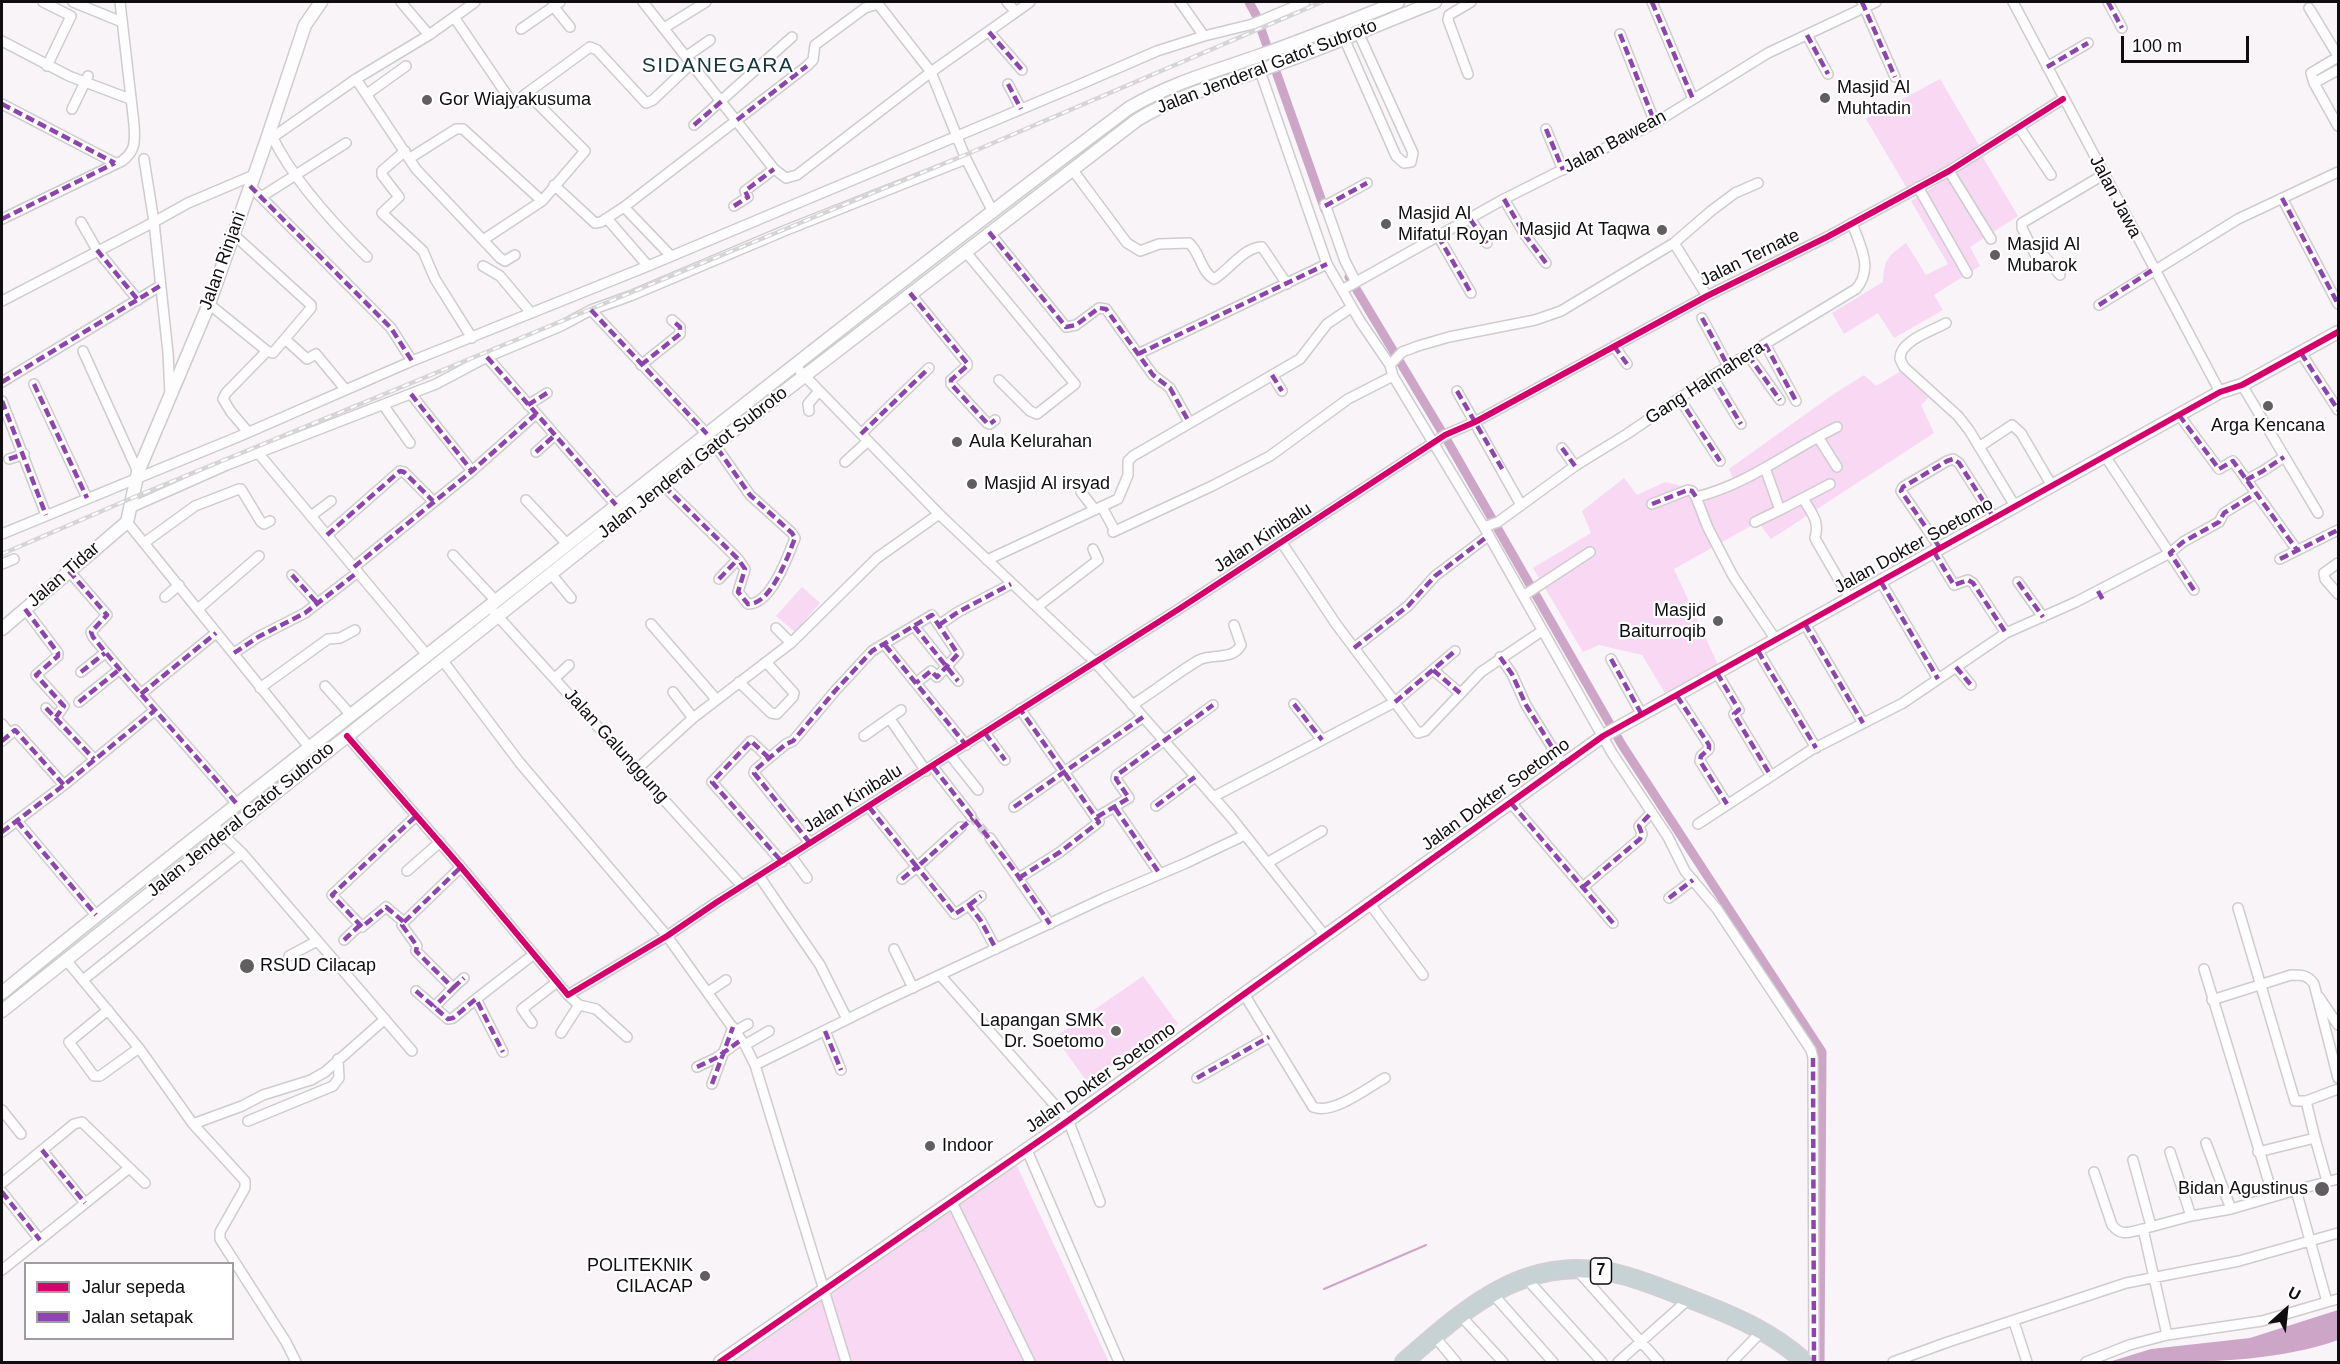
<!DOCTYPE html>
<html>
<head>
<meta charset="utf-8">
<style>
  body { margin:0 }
  #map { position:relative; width:2340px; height:1364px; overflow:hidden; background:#f8f4f7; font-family:Arial,sans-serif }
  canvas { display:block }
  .frame { position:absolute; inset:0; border:3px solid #0f0d0f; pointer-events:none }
  .legend { position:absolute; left:24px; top:1262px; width:210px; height:78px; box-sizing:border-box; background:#fff; border:2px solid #9f9e9f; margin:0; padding:8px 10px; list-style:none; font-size:18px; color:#0f0d0f }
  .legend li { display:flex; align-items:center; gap:12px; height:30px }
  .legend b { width:30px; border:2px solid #9f9e9f }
  .north { position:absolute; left:2256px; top:1280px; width:60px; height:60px; -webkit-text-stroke:4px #fff; paint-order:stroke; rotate:27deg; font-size:16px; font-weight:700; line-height:24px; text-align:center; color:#0f0d0f }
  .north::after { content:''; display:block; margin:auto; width:21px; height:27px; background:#0f0d0f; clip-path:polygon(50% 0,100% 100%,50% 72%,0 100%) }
  .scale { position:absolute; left:2121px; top:36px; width:128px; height:27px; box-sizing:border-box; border:3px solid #0f0d0f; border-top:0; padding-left:8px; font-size:18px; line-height:21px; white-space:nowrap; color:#0f0d0f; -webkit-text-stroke:4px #fff; paint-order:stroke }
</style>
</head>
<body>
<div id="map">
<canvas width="2340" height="1364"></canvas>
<div class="frame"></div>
<ul class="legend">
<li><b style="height:8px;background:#d6006c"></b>Jalur sepeda</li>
<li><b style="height:8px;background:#8e44ad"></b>Jalan setapak</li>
</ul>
<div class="north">U</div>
<div class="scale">100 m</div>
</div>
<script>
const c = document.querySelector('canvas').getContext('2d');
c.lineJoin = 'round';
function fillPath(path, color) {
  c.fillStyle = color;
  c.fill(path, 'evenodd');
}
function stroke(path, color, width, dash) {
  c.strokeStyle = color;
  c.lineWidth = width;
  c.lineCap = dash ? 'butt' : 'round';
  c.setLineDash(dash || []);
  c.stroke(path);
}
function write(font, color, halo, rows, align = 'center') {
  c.font = font + ' Arial,sans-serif';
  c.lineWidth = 4.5;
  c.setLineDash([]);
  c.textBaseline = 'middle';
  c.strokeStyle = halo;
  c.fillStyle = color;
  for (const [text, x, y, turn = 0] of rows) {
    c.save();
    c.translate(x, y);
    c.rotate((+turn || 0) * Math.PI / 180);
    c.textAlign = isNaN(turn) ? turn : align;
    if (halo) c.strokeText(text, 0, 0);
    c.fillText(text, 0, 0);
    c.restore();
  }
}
const green = new Path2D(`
  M1940,79l39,66 -71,45 -42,-71z
  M1982,156l36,60 -48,31 10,19 -46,29 9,15 -49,28 -16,-25 -34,21 -12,-21 51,-31c1,-23 5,-26 23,-39l20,32 22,-11 -37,-63z
  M1908,367l27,24 -14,14 13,28 -163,106 -13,-17 -84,47 44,96 -53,28 -23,-38 -43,-10 -16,7 -50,-84 58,-35 -9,-22 42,-33 13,17 28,-13 53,13 17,-12 -6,-14 102,-73 33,-21 12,11z
  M802,587l18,16 -25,29 -19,-16z
  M1143,976l35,48 -91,58 -32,-45z
  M1016,1164l93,198h-380z`);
const water = new Path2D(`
  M2338,1310v30c-67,24 -156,23 -229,22l42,-13 99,-11z`);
const stream = new Path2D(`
  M1324,1289l102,-44`);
const canal = new Path2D(`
  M1249,2l7,13 69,195
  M1349,277l99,165 174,303 200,307 -2,310`);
const streetTunnel = new Path2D(`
  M971,816l19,22`);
const street = new Path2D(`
  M43,2l28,14 -24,50
  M73,2l49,20
  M401,2l28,33
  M643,2l131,167 12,9 11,-3 134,-103 99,-70
  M1007,2l9,10
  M1652,2l41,97
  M1862,2l33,75
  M2013,2l207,390
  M2108,2l14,26
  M553,6l17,21
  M2309,8l29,48
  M454,17l57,84 5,1 11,-9 58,58 -43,50 -59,39
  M664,28l42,-26
  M521,29l39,-27
  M989,32l33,38
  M1620,34l35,89
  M1807,35l21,39
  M1204,36l49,-12 52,-22
  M1344,38l52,118 8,7 7,-1 2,-9 -55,-121
  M2,41l67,35 61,23
  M687,56l23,-16
  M2338,57l-27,16 3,10 24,43
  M2047,67l41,-24
  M1260,71l67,193 33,57 30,44 3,11 91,151 128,226 56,84 17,34 32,38 94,141 2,8 1,304
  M1468,74l-20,-54 1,-5 22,-13
  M356,79l60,90 84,89 5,3 10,-6
  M2314,83l24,-13
  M1008,84l13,25
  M527,93l63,-46 7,3 49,53 7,-3 39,-37
  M367,94l39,-28
  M2,104l113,59
  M72,109l16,-33
  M694,125l98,-88
  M2019,127l32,48
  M1546,129l17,41
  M273,138c20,42 62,87 94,119
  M266,142l90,-63 73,-44 46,-33
  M405,151l-23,20v4l17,22 -17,16 41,38 12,28 37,59
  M410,158l46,-29h7l79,72
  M144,159l10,63 34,-19 66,-28
  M1072,169l55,74 13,8 19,-7 30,-1c11,9 12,29 25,36 14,-8 31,-33 48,-32l25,37
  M1949,171l42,68
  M554,185l41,38 6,-1 23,-15 46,48
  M250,186l141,142 21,33
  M1918,187l49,86
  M261,197l85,-54
  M2282,198l56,106
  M1504,199l21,36 21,28
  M1325,204l20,57 11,21
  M734,206l14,-9 -3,-6 29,-22
  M1325,206l42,-23
  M624,207l183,-141 6,-6 2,-15 50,-37 13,-4 53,68 35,87 27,53
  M2,219l120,-58c14,-10 13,-20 12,-37l-14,-122
  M605,219l5,3 38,44
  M1470,219l17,24
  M81,222l16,28 41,50
  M989,232l77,95 10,-2 23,-17 7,1 47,66 17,13 19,34
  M1438,236l33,57
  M1674,243l33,53
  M965,251l110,133 -38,30 -7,-3 -31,-31
  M483,266l17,10 31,37
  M2060,275l-15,-18 -5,2 -3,-1 -15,-30v-5l81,-48
  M1342,290l162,-91 151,-76 113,-70 108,-51
  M910,293l57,70v3l-16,14v4l36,39 3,1 5,-4
  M2,301l152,-79 14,131 2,41
  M209,304l58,47 6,2 38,-45v-3l-79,-72
  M2099,305l139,-86 100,-47
  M591,310l116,124
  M1702,318l26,48
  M1946,323c-14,8 -47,18 -46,36l4,8 54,49 11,14 46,76
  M285,339l22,20 9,-5 29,35
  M1765,344l31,57
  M1614,346l13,18
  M83,351l55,121
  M2301,353l37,57
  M1138,354l189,-90
  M1748,355l32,45
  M487,357l129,148
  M641,365l39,-31v-7l-8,-7
  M1390,365l12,-13 16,-6 31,-9 86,-17 26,-9 113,-68 37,-32 24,-18 23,-10
  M800,371l139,143 156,148 136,155 94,119
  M1272,375l10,16
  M1712,376l29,48
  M2,382l158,-96
  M34,384l53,114
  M2242,385l76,128
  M1457,391l64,114
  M411,394l61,77
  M1679,398l41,63
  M2,401l44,114
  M528,405l19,-12
  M384,406l26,37
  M809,411l-1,-7 11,-13
  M2179,415l40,54 14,-8 64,89
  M248,432l-17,-20 -8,-13 3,-6 41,-42
  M861,434l68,-66
  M1818,437l19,30
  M1979,447l33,-22 9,8 31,53
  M1562,448l13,18
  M536,452l18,-16
  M259,454l168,201
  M2105,456l89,134
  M9,459l15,-5
  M845,462l23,-21
  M2246,480l17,-9 21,-14
  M664,486l74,73 7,10 -7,23 10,12c23,1 40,-48 47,-66l-3,-5 -42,-38 -35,-50
  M1081,492l14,18
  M1803,498c8,15 17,22 12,40l2,4 33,57
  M526,500l41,44
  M1652,504l36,-14 4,1 4,6
  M1102,507l13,24
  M130,508l97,-43 209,-81 51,-27 74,-31 30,-16 39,-14 154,-65 182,-72
  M1780,510l50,-26
  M311,516l20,-15
  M127,522l182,225
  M1755,522l25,-12 -15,-42
  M1484,527l14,-5 77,-56 52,-32 85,-58 144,-87c18,-21 4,-43 -4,-66
  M1113,532l99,-46 58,-30 78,-57 45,-23
  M2,534l238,-98 172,-75 236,-95 433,-182 76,-33 47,-15 -24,-34
  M327,535l73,-64 4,1 29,29
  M144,543l51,-37 44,-17h2l20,33 3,2 6,-3
  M1282,543l54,81 82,109 7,-2 56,-59 61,-41
  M1940,548l-39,-57 2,-4 44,-26 6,-2 6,4 35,55
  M1934,552l20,33 14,-5 5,3 33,50
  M453,555l42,45
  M2280,559l58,-29
  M987,560l131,-61 10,-24v-14l5,-5 167,-97 27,-35 25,-17
  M2338,563l-14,10 1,6 13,15
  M2,564l12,-5
  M354,567l118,-96 64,-57
  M69,571l38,44 -16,17 2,5c46,57 96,110 143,166
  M292,575l25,28
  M552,575l19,23
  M719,579l19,-20
  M1881,582l57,97
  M2018,582l25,35
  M1523,596l67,-44
  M165,597l14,-12
  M1037,607l61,-47 -5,-11
  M25,609l33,44v3l-22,19 28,31 -8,11
  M198,609l61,-53
  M494,612l248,274
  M651,624l65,75
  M1805,624l58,99
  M939,625l19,-13 53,-28
  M914,626l44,55
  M776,628l15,15
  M1776,640l-43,-64 -25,-48 -12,-31c51,-12 94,-47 141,-70
  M885,645l81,100
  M1354,648l54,-42 27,-30 53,-40
  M1758,651l58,97
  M234,653l24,-16 47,-24 53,-41
  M1500,657l12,17 14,31 37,60
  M1611,659l31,56
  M443,661l77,102 147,173 78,109 10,20 91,297
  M1956,667l15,18
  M1433,670l27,23
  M81,672l24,-19
  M1717,673l22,37 -5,4 1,2 36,60
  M555,678l14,-13
  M739,682l32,31 6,1 16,-17 1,-4 -28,-31
  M325,686l26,29
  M260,688l68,-49 12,-1 15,-8
  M673,692l20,26
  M141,694l75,-61
  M1677,696l32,49v4l-8,7 -1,5 27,43
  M79,702l41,-33
  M1294,704l28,36
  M1132,705c22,-13 46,-33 67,-45 14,-7 33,1 42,-15l-7,-20
  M46,708l48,51
  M890,719l36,52
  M2,724l8,10
  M985,733l20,27
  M347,736l114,131 107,128 99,-59 50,-34 462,-293 266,-174 30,-13 232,-126 120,-59 122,-66 114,-72
  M864,736l37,-26
  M2,741l13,-11 49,55
  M950,755l28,35
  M769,758l-18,-17 -39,41 70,80
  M933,767l38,49
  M637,769l56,-51 98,-75 86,-85 62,-44
  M1213,797l182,-95 60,-51
  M1511,803l102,120
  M1156,806l39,-29
  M869,807l48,60 44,-40
  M1014,807l129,-90
  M1115,808l45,66
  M415,817l-83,78 30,32 24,-20 18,15 -2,3 15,21 -1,5 37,37 -19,19
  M1097,817l32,-19 -13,-19 1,-4 96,-70
  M17,821l79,94
  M212,824l30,29 170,198
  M1698,824l113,-74 92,-47 103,-70 70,-31 94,-49 13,-11 36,-20 5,-9 31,-19
  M2,832l62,-47 90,-74
  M990,838l60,86
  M810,843l-56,-70 1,-3 31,-26 7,-3 42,-50 37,-40 60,-36 26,39 -21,23 -6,-6 -15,12
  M791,856l16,22
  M1267,863l55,-32
  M407,871l33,-29
  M759,876l61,89 27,54
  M1019,878l41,-26 39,-30 -79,-113
  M902,879l15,-12 38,47 14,-9 12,16 15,28
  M1583,887l57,-48 2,-5 -3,-8 12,-13
  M1669,898l24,-18
  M1370,904l53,71
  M969,905l12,-9
  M2238,908l57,193h11l32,-12
  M404,922l57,-55
  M344,940l16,-15
  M894,949l19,39
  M289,956l28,-15
  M66,960l73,88 54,76 52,57v7l-25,44v7l66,103 10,20
  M2204,969l69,227
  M940,975l128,145 32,82
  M83,980l159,-127
  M453,988l11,-10
  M416,991l32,28 5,-1 23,-19 27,53
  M708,992l18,-12
  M1244,994l69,113c20,8 54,-19 72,-29
  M568,995l11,10 17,4 31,28
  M2319,997l19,28
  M476,999l58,-45
  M2212,1000l79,-25c11,0 17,0 23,9l24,94
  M108,1010l-39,32 25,34h6l39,-28
  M532,1023l-10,-14 35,-27
  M736,1031l12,-7
  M825,1031l16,39
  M561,1033l18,-28
  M745,1045l24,-14
  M755,1065l127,-63 222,-104 82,-35 59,-28
  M697,1067l19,-9 25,-18
  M1197,1078l72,-41
  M712,1084l21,-57
  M2306,1101l9,37
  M2,1110l19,24
  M248,1121l85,-35 6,-8 -1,-19
  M193,1124l49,-18 21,-11 48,-15 14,-8 60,-53
  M2206,1143l25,66
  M1026,1148l93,214
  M42,1150l43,53
  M2170,1152l21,64
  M2258,1152l57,-14 12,43
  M2133,1160l18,66
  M2094,1172l18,53c9,12 18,7 31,4
  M2338,1179l-42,11 31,112 11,-3
  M2,1183l72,-59 8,-2 63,61
  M2,1192l38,48
  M952,1202l78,160
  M2,1270l126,-101
  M1577,1270l82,92
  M1525,1277l77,85
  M1491,1292l62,70
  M1461,1316l42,46
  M2014,1322l13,40
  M2167,1335l-24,-106 48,-13 40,-7 65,-19
  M1435,1337l21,25
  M1618,1362l71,-63
  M1732,1362l31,-32
  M1893,1362l55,-20 178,-59 113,-22 99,-28
  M2086,1362l43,-17 38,-10 95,-14 65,-19`);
const secondary = new Path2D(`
  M2,629l125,-107 11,-50 71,-168 57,-162 39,-117 16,-23
  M2,993c114,-95 232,-186 349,-278 259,-203 515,-410 778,-607 42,-25 87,-37 132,-53 46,-16 92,-35 137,-53
  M2,1011l649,-517 486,-374c41,-25 83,-35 127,-51 58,-20 115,-45 171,-67
  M720,1362l342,-237 541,-389 617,-344 22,-7 96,-53`);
const highway = new Path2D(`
  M1404,1362c66,-58 127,-113 222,-86 21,6 43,15 64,23 42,16 81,32 115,63`);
const rail = new Path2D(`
  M2,554l130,-56 833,-343 357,-153`);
const quiet = new Path2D(`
  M1652,2l41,97
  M1862,2l33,75
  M2108,2l14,26
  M989,32l33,38
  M1620,34l35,89
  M1807,35l21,39
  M2047,67l41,-24
  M1008,84l13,25
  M2,104l113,59
  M737,120l70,-54
  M694,125l28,-24
  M1546,129l17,41
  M250,186l141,142 21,33
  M2282,198l56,106
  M1504,199l21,36 21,28
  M734,206l14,-9 -3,-6 29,-22
  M1325,206l42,-23
  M2,219l113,-56
  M1470,219l17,24
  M989,232l77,95 10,-2 23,-17 7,1 47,66 17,13 19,34
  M1438,236l33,57
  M97,250l41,50
  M910,293l57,70v3l-16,14v4l36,39 3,1 5,-4
  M2099,305l55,-36
  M591,310l116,124
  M1702,318l26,48
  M1765,344l31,57
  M1614,346l13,18
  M2301,353l37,57
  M1138,354l189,-90
  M1748,355l32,45
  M487,357l129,148
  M641,365l39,-31v-7l-8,-7
  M1272,375l10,16
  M1712,376l29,48
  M2,382l158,-96
  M34,384l53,114
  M1457,391l47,81
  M411,394l61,77
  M1679,398l41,63
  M2,401l44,114
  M528,405l19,-12
  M2179,415l40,54 14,-8 64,89
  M861,434l68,-66
  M1562,448l13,18
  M536,452l18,-16
  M9,459l15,-5
  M2246,480l17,-9 21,-14
  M664,486l74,73 7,10 -7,23 10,12c23,1 40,-48 47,-66l-3,-5 -42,-38 -35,-50
  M1652,504l36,-14 4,1 4,6
  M327,535l73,-64 4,1 29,29
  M1940,548l-39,-57 2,-4 44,-26 6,-2 6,4 35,55
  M1934,552l20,33 14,-5 5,3 33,50
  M2280,559l58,-29
  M354,567l118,-96 64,-57
  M69,571l38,44 -16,17 2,5c46,57 96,110 143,166
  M292,575l25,28
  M719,579l19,-20
  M1881,582l57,97
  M2018,582l25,35
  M2194,590l-24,-37 13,-11 36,-20 5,-9 31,-19
  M2098,591l5,9
  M25,609l33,44v3l-22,19 28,31 -8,11
  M1805,624l58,99
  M939,625l19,-13 53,-28
  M914,626l44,55
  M885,645l81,100
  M1354,648l54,-42 27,-30 53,-40
  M1758,651l58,97
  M234,653l24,-16 47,-24 53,-41
  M1500,657l12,17 14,31 37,60
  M1611,659l31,56
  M1956,667l15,18
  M1433,670l27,23
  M81,672l24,-19
  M1717,673l22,37 -5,4 1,2 36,60
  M141,694l75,-61
  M1677,696l32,49v4l-8,7 -1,5 27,43
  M79,702l41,-33
  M1395,702l60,-51
  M1294,704l28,36
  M46,708l48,51
  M985,733l20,27
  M2,741l13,-11 49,55
  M769,758l-18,-17 -39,41 70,80
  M933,767l81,103 36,54
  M1511,803l102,120
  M1156,806l39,-29
  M869,807l48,60 56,-49
  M1014,807l129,-90
  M1115,808l45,66
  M415,817l-83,78 30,32 24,-20 18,15 -2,3 15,21 -1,5 37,37 -19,19
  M1097,817l32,-19 -13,-19 1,-4 96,-70
  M17,821l79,94
  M2,832l62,-47 90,-74
  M810,843l-56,-70 1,-3 31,-26 7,-3 42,-50 37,-40 60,-36 26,39 -21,23 -6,-6 -15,12
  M1019,878l41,-26 39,-30 -79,-113
  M902,879l15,-12 38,47 14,-9 12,16 15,28
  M1583,887l57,-48 2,-5 -3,-8 12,-13
  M1669,898l24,-18
  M969,905l12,-9
  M404,922l57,-55
  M344,940l16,-15
  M453,988l11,-10
  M416,991l32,28 5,-1 23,-19 27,53
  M825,1031l16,39
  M1813,1058l1,304
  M697,1067l19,-9 25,-18
  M1197,1078l72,-41
  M712,1084l21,-57
  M42,1150l43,53
  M2,1192l38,48`);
const cycleway = new Path2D(`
  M347,736l114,131 107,128 99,-59 50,-34 462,-293 266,-174 30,-13 232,-126 120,-59 122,-66 114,-72
  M720,1362l342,-237 541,-389 617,-344 22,-7 96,-53`);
const markers = [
  [1825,98,6,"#615e60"],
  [427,100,6,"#615e60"],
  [1386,224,6,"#615e60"],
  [1662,230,6,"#615e60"],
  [1995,255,6,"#615e60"],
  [2268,406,6,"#615e60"],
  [957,442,6,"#615e60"],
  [972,484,6,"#615e60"],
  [1718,621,6,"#615e60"],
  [247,966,8,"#615e60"],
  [1116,1031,6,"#615e60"],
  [930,1146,6,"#615e60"],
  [2322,1189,8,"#615e60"],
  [705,1276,6,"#615e60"]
];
const shields = [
  [1601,1271,21]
];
const shieldNames = [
  ["7",1601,1271]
];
const streetNames = [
  ["Jalan Jenderal Gatot Subroto",1267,67,-21],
  ["Jalan Bawean",1615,142,-28],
  ["Jalan Jawa",2115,197,62],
  ["Jalan Ternate",1750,258,-26],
  ["Jalan Rinjani",223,261,-70],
  ["Gang Halmahera",1705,383,-33],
  ["Jalan Jenderal Gatot Subroto",693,463,-38],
  ["Jalan Kinibalu",1263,538,-33],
  ["Jalan Dokter Soetomo",1914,546,-29],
  ["Jalan Tidar",64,575,-41],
  ["Jalan Galunggung",616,746,48],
  ["Jalan Dokter Soetomo",1496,795,-36],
  ["Jalan Kinibalu",853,799,-32],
  ["Jalan Jenderal Gatot Subroto",241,820,-39],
  ["Jalan Dokter Soetomo",1101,1078,-35]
];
const poiNames = [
  ["Masjid Al",1837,88],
  ["Muhtadin",1837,109],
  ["Gor Wiajyakusuma",439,100],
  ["Masjid Al",1398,214],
  ["Mifatul Royan",1398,235],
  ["Masjid At Taqwa",1650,230,"right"],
  ["Masjid Al",2007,245],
  ["Mubarok",2007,266],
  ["Arga Kencana",2268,426,"center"],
  ["Aula Kelurahan",969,442],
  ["Masjid Al irsyad",984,484],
  ["Masjid",1706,611,"right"],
  ["Baiturroqib",1706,632,"right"],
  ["RSUD Cilacap",260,966],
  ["Lapangan SMK",1104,1021,"right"],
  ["Dr. Soetomo",1104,1042,"right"],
  ["Indoor",942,1146],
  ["Bidan Agustinus",2308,1189,"right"],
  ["POLITEKNIK",693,1266,"right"],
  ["CILACAP",693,1287,"right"]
];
const quarterNames = [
  ["SIDANEGARA",718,66]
];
fillPath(green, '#f8d8f3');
fillPath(water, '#cca5c7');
stroke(stream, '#cca5c7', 2);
stroke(canal, '#cca5c7', 9);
stroke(streetTunnel, '#d5d1d4', 9, [9, 4.5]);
stroke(street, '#ceccce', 12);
stroke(secondary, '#ceccce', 15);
stroke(highway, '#d1cfd1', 20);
stroke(street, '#fefdfe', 9);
stroke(secondary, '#fefdfe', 12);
stroke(highway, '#c7d2d4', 16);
stroke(rail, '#d6d5d6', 4.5);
stroke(rail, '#fff', 2, [7]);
stroke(quiet, '#8e44ad', 4.5, [9, 4.5]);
stroke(cycleway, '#d6006c', 6);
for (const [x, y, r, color] of markers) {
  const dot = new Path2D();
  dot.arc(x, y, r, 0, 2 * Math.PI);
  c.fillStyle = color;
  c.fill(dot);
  stroke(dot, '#fff', 2);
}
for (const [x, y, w] of shields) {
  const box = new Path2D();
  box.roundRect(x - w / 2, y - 13, w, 26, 4.5);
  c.fillStyle = '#fff';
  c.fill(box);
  stroke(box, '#0f0d0f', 1.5);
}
write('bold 16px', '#0f0d0f', null, shieldNames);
write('18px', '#0f0d0f', '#fff', streetNames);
write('18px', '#0f0d0f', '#fff', poiNames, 'left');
c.letterSpacing = '1.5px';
write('21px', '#15373b', '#fff', quarterNames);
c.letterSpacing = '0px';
</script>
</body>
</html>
